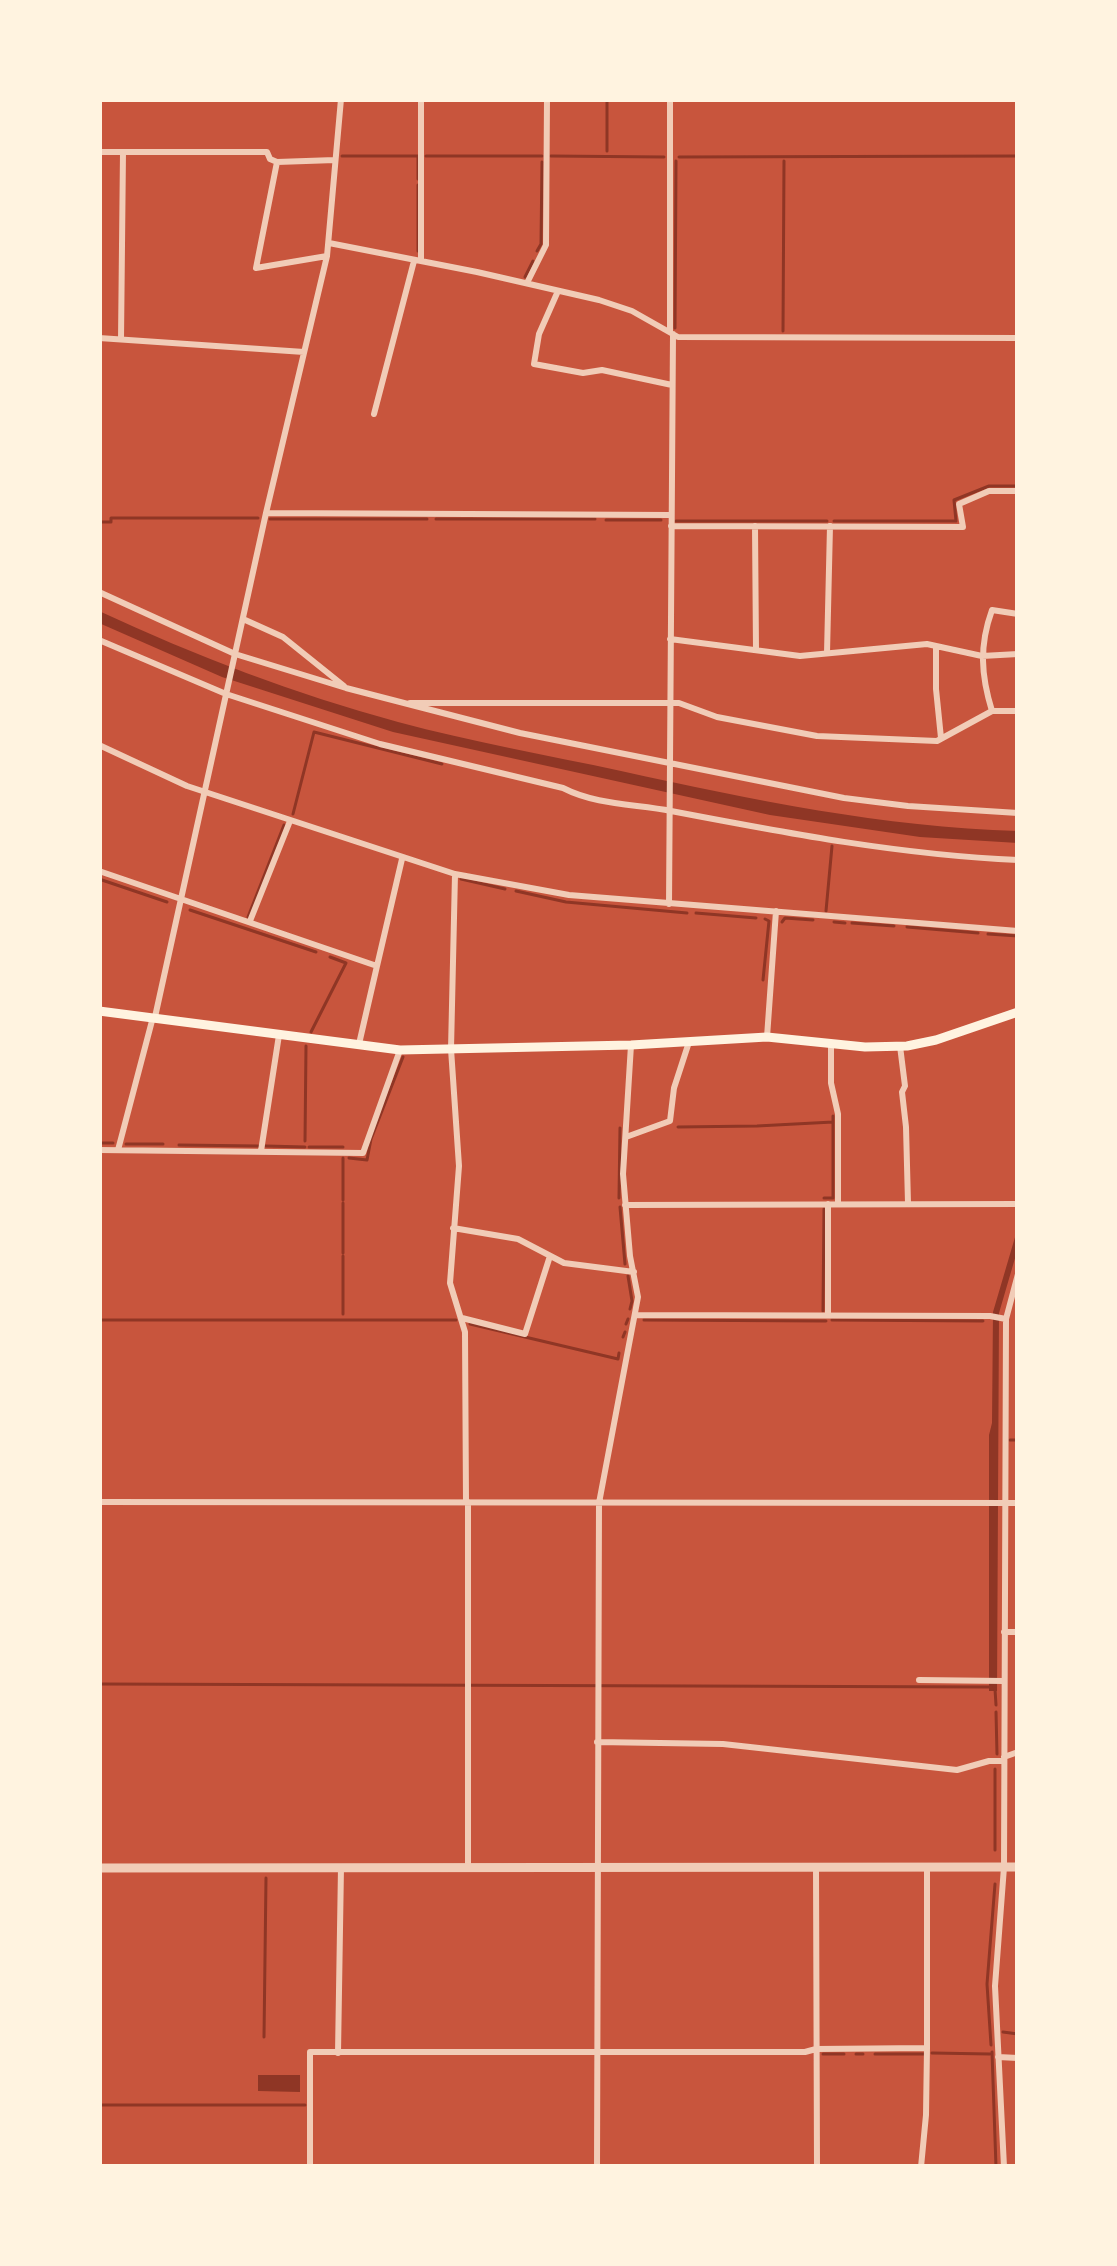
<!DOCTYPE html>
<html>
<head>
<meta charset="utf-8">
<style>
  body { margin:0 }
  #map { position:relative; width:1117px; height:2266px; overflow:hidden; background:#c8553d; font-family:Cabin,sans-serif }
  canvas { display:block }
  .frame { position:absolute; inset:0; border:102px solid #fff3e0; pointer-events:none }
</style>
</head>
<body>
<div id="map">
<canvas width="1117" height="2266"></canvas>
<div class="frame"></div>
</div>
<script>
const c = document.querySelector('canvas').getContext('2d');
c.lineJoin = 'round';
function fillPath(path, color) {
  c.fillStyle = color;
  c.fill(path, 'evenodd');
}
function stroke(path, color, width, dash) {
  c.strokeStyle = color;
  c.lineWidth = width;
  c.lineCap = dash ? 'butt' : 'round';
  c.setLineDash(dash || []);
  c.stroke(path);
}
const water = new Path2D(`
  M99,611c97,45 196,83 299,111 74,20 149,33 223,49 132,29 262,56 397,60v12l-98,-6 -150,-22 -377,-83 -171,-55 -123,-54z
  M1018,1227v21l-19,65 -2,378h-8v-256l3,-12 1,-111z
  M258,2075h42v17l-42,-1z`);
const stream = new Path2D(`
  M607,99v52
  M342,156h76v23
  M426,156h116
  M551,156l113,1
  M679,157l339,-1
  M418,251v-66
  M537,251l4,-7 1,-82
  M525,277l8,-16
  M675,328l1,-167
  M783,331l1,-170
  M270,519h157
  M436,519h159
  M606,520h55
  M676,521h151
  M834,521h122l-2,-21 35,-14h29
  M99,522h12v-4h147
  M293,814l21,-82 128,32
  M99,879l68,23
  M461,879l44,10
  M516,891l50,11 121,11
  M190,910l126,42
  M826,911l6,-65
  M696,913l60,5
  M248,917l36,-92
  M782,922l3,-4 28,2
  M834,922l11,1
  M852,923l42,3
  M907,927l71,6
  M988,934l30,2
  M763,980l6,-59 -4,-2
  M311,1032l35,-69 -16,-6
  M678,1127l79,-1 76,-4
  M305,1141l1,-95
  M99,1143h14
  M126,1144h37
  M179,1145l79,1
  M266,1146l39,1
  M309,1147h34
  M349,1158l18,2 4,-21 32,-82
  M619,1198l1,-70
  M824,1198h9v-82
  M343,1200v-42
  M620,1207l5,57
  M343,1253v-50
  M628,1276l4,25 -2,8
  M823,1311l1,-102
  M343,1314v-58
  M99,1320h357
  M644,1320l182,1
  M832,1320l151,1
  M470,1324l148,35 1,-6
  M626,1324l2,-5
  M623,1337l2,-5
  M1010,1440h8
  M99,1684l892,3
  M995,1689l1,16
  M996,1712l1,42
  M995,1850v-81
  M1003,2032l15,2
  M264,2037l2,-159
  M991,2045l-4,-61 8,-100
  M992,2052l4,115
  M932,2053l58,1
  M823,2054h21
  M856,2054h7
  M875,2054h50
  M99,2105h206`);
const minor = new Path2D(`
  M421,99v162
  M99,152h168l3,7 7,3 58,-2
  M277,162l-21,106 71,-12
  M329,243l148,29 122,28 33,11 46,26 340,1
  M527,283l19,-38 1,-146
  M558,291l-19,43 -5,30 49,9 19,-3 70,15
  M670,332v-233
  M99,338l205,14
  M121,339l2,-187
  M374,414l40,-153
  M266,513l404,2
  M671,526l292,1 -4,-23 30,-13h29
  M755,526l1,124
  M99,592l136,62 111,34 174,45 324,65 64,8 110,7
  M243,619l40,18 61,49
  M670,639l130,17 127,-12 55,12 36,-2
  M99,640l127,54 154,50 183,44c33,17 72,16 108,23 115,22 230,44 347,49
  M936,646v43l5,49
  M827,653l3,-127
  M410,703h269l38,14 100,19 120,5 55,-30h26
  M992,711c-11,-36 -13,-65 0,-101l26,4
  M99,745l88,41 268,88 114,21 449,36
  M99,871l278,95 -18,78
  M455,874l-4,175 8,117 -9,117 15,49 1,170
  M669,904l4,-570
  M250,921l40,-100
  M377,966l25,-107
  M155,1017l111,-504 61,-257 14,-157
  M767,1037l9,-126
  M831,1044v39l7,31v90
  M900,1046l5,40 -3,6 4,35 2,76
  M626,1137l44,-16 4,-33 15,-46
  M99,1150l264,3 37,-103
  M118,1150l35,-133
  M261,1151l18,-116
  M828,1204v111
  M625,1205l393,-1
  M453,1228l65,11 46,24 70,9
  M635,1315l355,1 16,3
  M462,1318l63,16 25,-78
  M99,1502l919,1
  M1004,1632h14
  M919,1680l85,1
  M597,1742l126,2 234,26 32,-9h15
  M1004,1757l14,-5
  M468,1867v-365
  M816,1867l1,300
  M338,2053l3,-186
  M998,2057l20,1
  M310,2167v-115h495l11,-3 111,-1v-181
  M597,2167l2,-664 39,-206 -8,-41 -7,-82 8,-129
  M921,2167l5,-52 1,-67
  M1004,2167l-9,-181 9,-119 2,-548 12,-45`);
const tertiary = new Path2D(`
  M99,1868l919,-1`);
const secondary = new Path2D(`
  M99,1011l301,39 231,-5 136,-8 98,10 42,-1 29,-6 82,-28`);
fillPath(water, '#8f3625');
stroke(stream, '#8f3625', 3);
stroke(minor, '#f1ccb7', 6);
stroke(tertiary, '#f1ccb7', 9);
stroke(secondary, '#fff3e0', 9);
</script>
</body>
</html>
